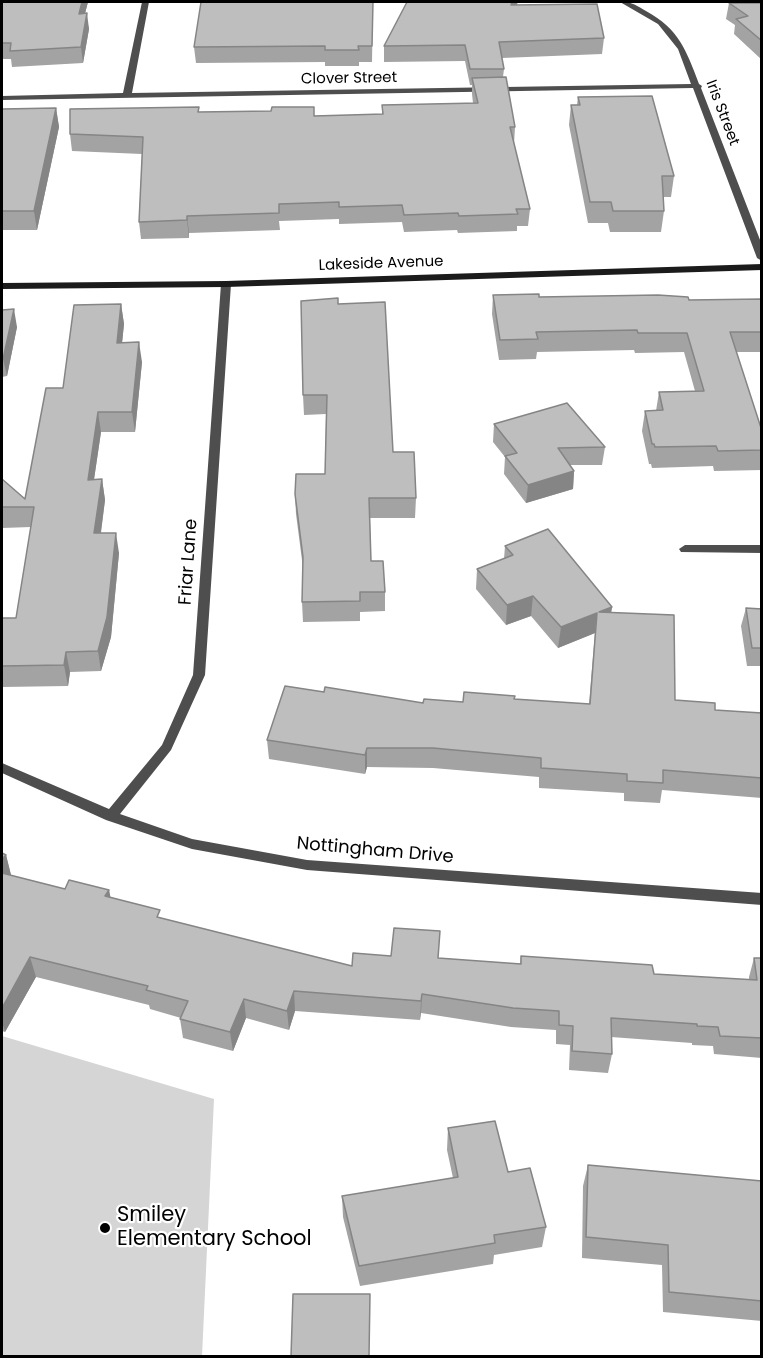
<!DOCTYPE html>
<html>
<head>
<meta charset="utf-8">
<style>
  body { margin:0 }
  #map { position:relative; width:763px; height:1358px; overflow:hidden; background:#fff; font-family:Poppins,sans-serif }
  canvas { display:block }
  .frame { position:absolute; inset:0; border:3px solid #000; pointer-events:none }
</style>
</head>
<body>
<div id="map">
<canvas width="763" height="1358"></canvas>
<div class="frame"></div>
</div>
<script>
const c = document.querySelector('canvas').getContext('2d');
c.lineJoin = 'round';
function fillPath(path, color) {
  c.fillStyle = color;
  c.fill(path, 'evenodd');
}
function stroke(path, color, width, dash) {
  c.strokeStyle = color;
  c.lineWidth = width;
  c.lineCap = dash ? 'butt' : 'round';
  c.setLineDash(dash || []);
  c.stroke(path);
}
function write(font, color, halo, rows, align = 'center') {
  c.font = font + ' Poppins,sans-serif';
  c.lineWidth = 4.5;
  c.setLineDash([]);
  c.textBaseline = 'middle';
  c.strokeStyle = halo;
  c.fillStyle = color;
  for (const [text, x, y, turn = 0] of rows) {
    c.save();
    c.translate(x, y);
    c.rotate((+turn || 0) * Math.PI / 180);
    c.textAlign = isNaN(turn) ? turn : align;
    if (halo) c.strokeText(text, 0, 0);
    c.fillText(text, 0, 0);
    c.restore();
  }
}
const green = new Path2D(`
  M2,1036l212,63 -12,257h-200z`);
const street = new Path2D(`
  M142,2h7l-17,91 559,-9 -13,-35 -20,-25 -38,-22c10,-1 17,4 26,9 33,18 40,39 53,73l3,2 -1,2 61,157v16l-5,-3 -64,-170 -691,12v-4l121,-3z
  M226,281l5,3 -26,391 -34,75 -51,64 72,25 115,21 455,33v12l-455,-35 -115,-21 -86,-29 -104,-47v-10l107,46 53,-64 31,-70 28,-391z
  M685,545h77v8l-81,-1 -2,-3z`);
const secondary = new Path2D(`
  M762,264v6l-536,17 -224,2v-6l224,-2z`);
const wall = new Path2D(`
  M2,2h86l-3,11 4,16 -6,34 -71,4 -1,-8h-9z
  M373,2l-1,60h-13v4h-34v-4l-129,1 -2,-16z
  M753,2h9v58l-28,-26 1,-9 -9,-6 3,-16h24z
  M517,5l87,33 -2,16 -100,4 2,11 -1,8 12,50 -1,17 16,65 -2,17h-11v5l-59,2 -1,-3 -53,2 -2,-10 -63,2v-5l-60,2 1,9 -91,3v5l-48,1 -2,-17 3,-68 -70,-3 -2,-17 129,-27v5l115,4 68,-2v-9l91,-2 -1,-9v-9h-2l-5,-24 -81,1v-16z
  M578,97l96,79 -3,21h-8l1,14 -3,21h-51l-2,-9h-20l-19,-98 2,-20h6z
  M56,108l3,19 -22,103h-35v-121z
  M493,295l46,2 150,3 73,-1v53h-26l26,79v39l-48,1 -1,-5 -61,2 -1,-4h-2l-7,-33 3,-20h11l3,-19 36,-1 -11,-39 -49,1 -1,-3 -97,2 -1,7 -37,1 -7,-46z
  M121,304l3,20 -2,19 20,19 -7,70h-34l-7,47h8l3,21 -4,33 18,20 -8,84 -10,34 -31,1 -2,14 -66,1v-69h14l15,-91 -29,1v-49l23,20 38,-111z
  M338,304l55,148 23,46 -1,20h-45l1,43 14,31v19l-25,1v9l-57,1 -1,-20 1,-34 -7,-54 -1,-20 30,-20 1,-60 -22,1 -1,-20z
  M2,310l15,17 -10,49 -5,1z
  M494,424l111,23 -3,18h-32l4,6 -1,18 -47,14 -22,-29 1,-17 -12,-15z
  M505,546l107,61 -1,5 64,88 40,10 47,3v85l-100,-8 -2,13 -36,-2v-8l-85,-5v-11l-106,-9 -66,-1 -2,7 -96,-15 -2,-19 57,-48 99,11 40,-1 51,-3 75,5 6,-71 -37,15 -27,-32 -25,9 -30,-36 1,-20 27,-10z
  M746,608l16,1v57h-15l-6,-40z
  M2,853l4,2 5,20h-1l55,14 44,1 1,8 51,20 191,48 39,-10 48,2 81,6 1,-8 133,18 95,6v-3l5,-19h8v100l-48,-4 -1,-8 -21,-1v-2l-81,-6 1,17 -4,19 -39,-3 1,-25 -14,-1v-14l-45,-3 -90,-14 -1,7 -125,-9 -6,19 -43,-12 -13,33 -50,-13 -3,-19 1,-1 -31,-9 -1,-4 -113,-28 -31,55 -3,-1z
  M448,1128l60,44 38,55 -4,20 -48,8 -1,9 -133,22 -17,-69 -1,-21 111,-18 -6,-28z
  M588,1165l174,16v140l-99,-9 -1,-47 -80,-7 1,-72z`);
const shadedWall = new Path2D(`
  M82,2h6l-7,27 -2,-15z
  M512,2h6l-8,19 1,-16z
  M87,13l2,16 -6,34 -2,-16z
  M56,108l3,19 -22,103 -3,-19z
  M187,216l2,17v5l-2,-18z
  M121,304l3,20 -4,39 -3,-20z
  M14,309l3,18 -10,49 -4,-17z
  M139,342l3,20 -7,70 -3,-20z
  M98,412l3,20 -10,68 -3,-20z
  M574,471l-1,18 -47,14 2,-18z
  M102,479l3,21 -7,53 -4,-20z
  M116,533l3,20 -8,84 -10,34 -3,-20z
  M533,596l-2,20 -25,9 1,-20z
  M612,607l-3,20 -10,-15z
  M597,613l-2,20 -37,15 3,-21z
  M66,652l4,20 -2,14 -4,-21z
  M367,748v19l-2,7v-19z
  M6,855l5,20 -9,11v-27z
  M109,890l4,19 -8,-13z
  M30,957l6,20 -31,55 -3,-10v-14z
  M294,991l1,20 -6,19 -2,-19z
  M422,994l-1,19 -1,7 1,-19z
  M244,999l2,19 -13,33 -3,-19z`);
const building = new Path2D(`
  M2,2h80l-3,12 8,-1 -6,34 -71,4 1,-8h-9z
  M201,2h172l-1,44h-14l1,4h-34v-4l-131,1z
  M407,2h105l-1,3 86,-1 7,34 -105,4 5,27h-34l-5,-24 -81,1z
  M729,3h33v38l-26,-22 12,-3z
  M506,77l9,50h-5l20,82h-14l2,5 -59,2 -1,-3 -54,2 -2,-10 -63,2v-5l-60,2v9l-92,3v4l-48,2 4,-85 -73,-3v-25l129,-2 -1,5 73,-1 1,-4h42v9l69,-2 -1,-9 96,-2 -6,-25z
  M652,96l22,80h-12l2,35h-51l-2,-9h-21l-19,-97h9l-2,-8z
  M56,108l-22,103h-32v-102z
  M539,294v3l119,-2 30,2 1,3 73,-1v33h-32l32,99v19l-44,1 -2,-5 -61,1 -1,-3h-2l-7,-33 18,-1 -4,-18 45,-1 -17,-58h-49l-1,-3 -101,2 2,7 -38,1 -7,-45z
  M338,298v6l47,-2 8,150h21l2,46h-47l2,63h12l2,31h-25v9l-58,1 1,-45 -8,-63 1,-20h29l2,-79h-24l-2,-94z
  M121,304l-4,39 22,-1 -7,70h-34l-10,68 14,-1 -8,54h22l-9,84 -9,34 -32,1 -2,13 -62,1v-48h14l18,-111h-32v-28l23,20 21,-111h17l11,-83z
  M14,309l-11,50h-1v-49z
  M567,403l38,44 -47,1 16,23 -46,14 -23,-29 12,-3 -23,-29z
  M548,529l64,78 -13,5 75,3 1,85 40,3v7l47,3v65l-99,-8v13l-36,-2v-7l-86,-6v-10l-108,-10h-66l-2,7 -98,-15 18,-54 39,6 1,-5 98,16 1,-4 39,3 1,-10 51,4 -1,3 76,5 7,-91 -36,14 -28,-31 -26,9 -30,-36 36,-14 -8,-9z
  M746,608l16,1v39h-10z
  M2,853l4,2 -4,4z
  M2,873l63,16 4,-9 40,10 -4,6 55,14 -3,7 195,49 1,-13 38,3 3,-28 46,3 -2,27 83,6v-8l131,9 2,9 103,6 -3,-22h8v80l-42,-2 -2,-9 -21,-1v-2l-86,-6 1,36 -40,-3 1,-25 -14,-1v-14l-46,-3 -91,-14 -1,7 -127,-10 -7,20 -43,-12 -14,33 -50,-13 8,-18 -42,-11 2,-4 -118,-29 -28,51z
  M495,1121l13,51 22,-4 16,59 -52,8 1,8 -136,23 -17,-70 116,-19 -10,-49z
  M588,1165l174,16v120l-93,-9 -1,-47 -82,-8z
  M293,1294h77l-1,62h-78z`);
const markers = [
  [105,1228,6,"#000"]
];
const farStreetnames = [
  ["Clover Street",349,79,-1],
  ["Iris Street",722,113,69],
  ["Lakeside Avenue",381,264,-2]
];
const streetNames = [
  ["Friar Lane",189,562,-86],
  ["Nottingham Drive",375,851,5]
];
const nearPoinames = [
  ["Smiley",117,1216],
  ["Elementary School",117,1240]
];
fillPath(green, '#d5d5d5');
fillPath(street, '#4e4e4e');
fillPath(secondary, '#1b1b1b');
fillPath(wall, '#a3a3a3');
fillPath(shadedWall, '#858585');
fillPath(building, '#bebebe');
stroke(building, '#858585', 1.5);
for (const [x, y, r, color] of markers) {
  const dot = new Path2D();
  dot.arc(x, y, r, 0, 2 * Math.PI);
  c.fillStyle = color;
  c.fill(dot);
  stroke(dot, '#fff', 2);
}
write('15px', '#000', '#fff', farStreetnames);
write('18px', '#000', '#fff', streetNames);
write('21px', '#000', '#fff', nearPoinames, 'left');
</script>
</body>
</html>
